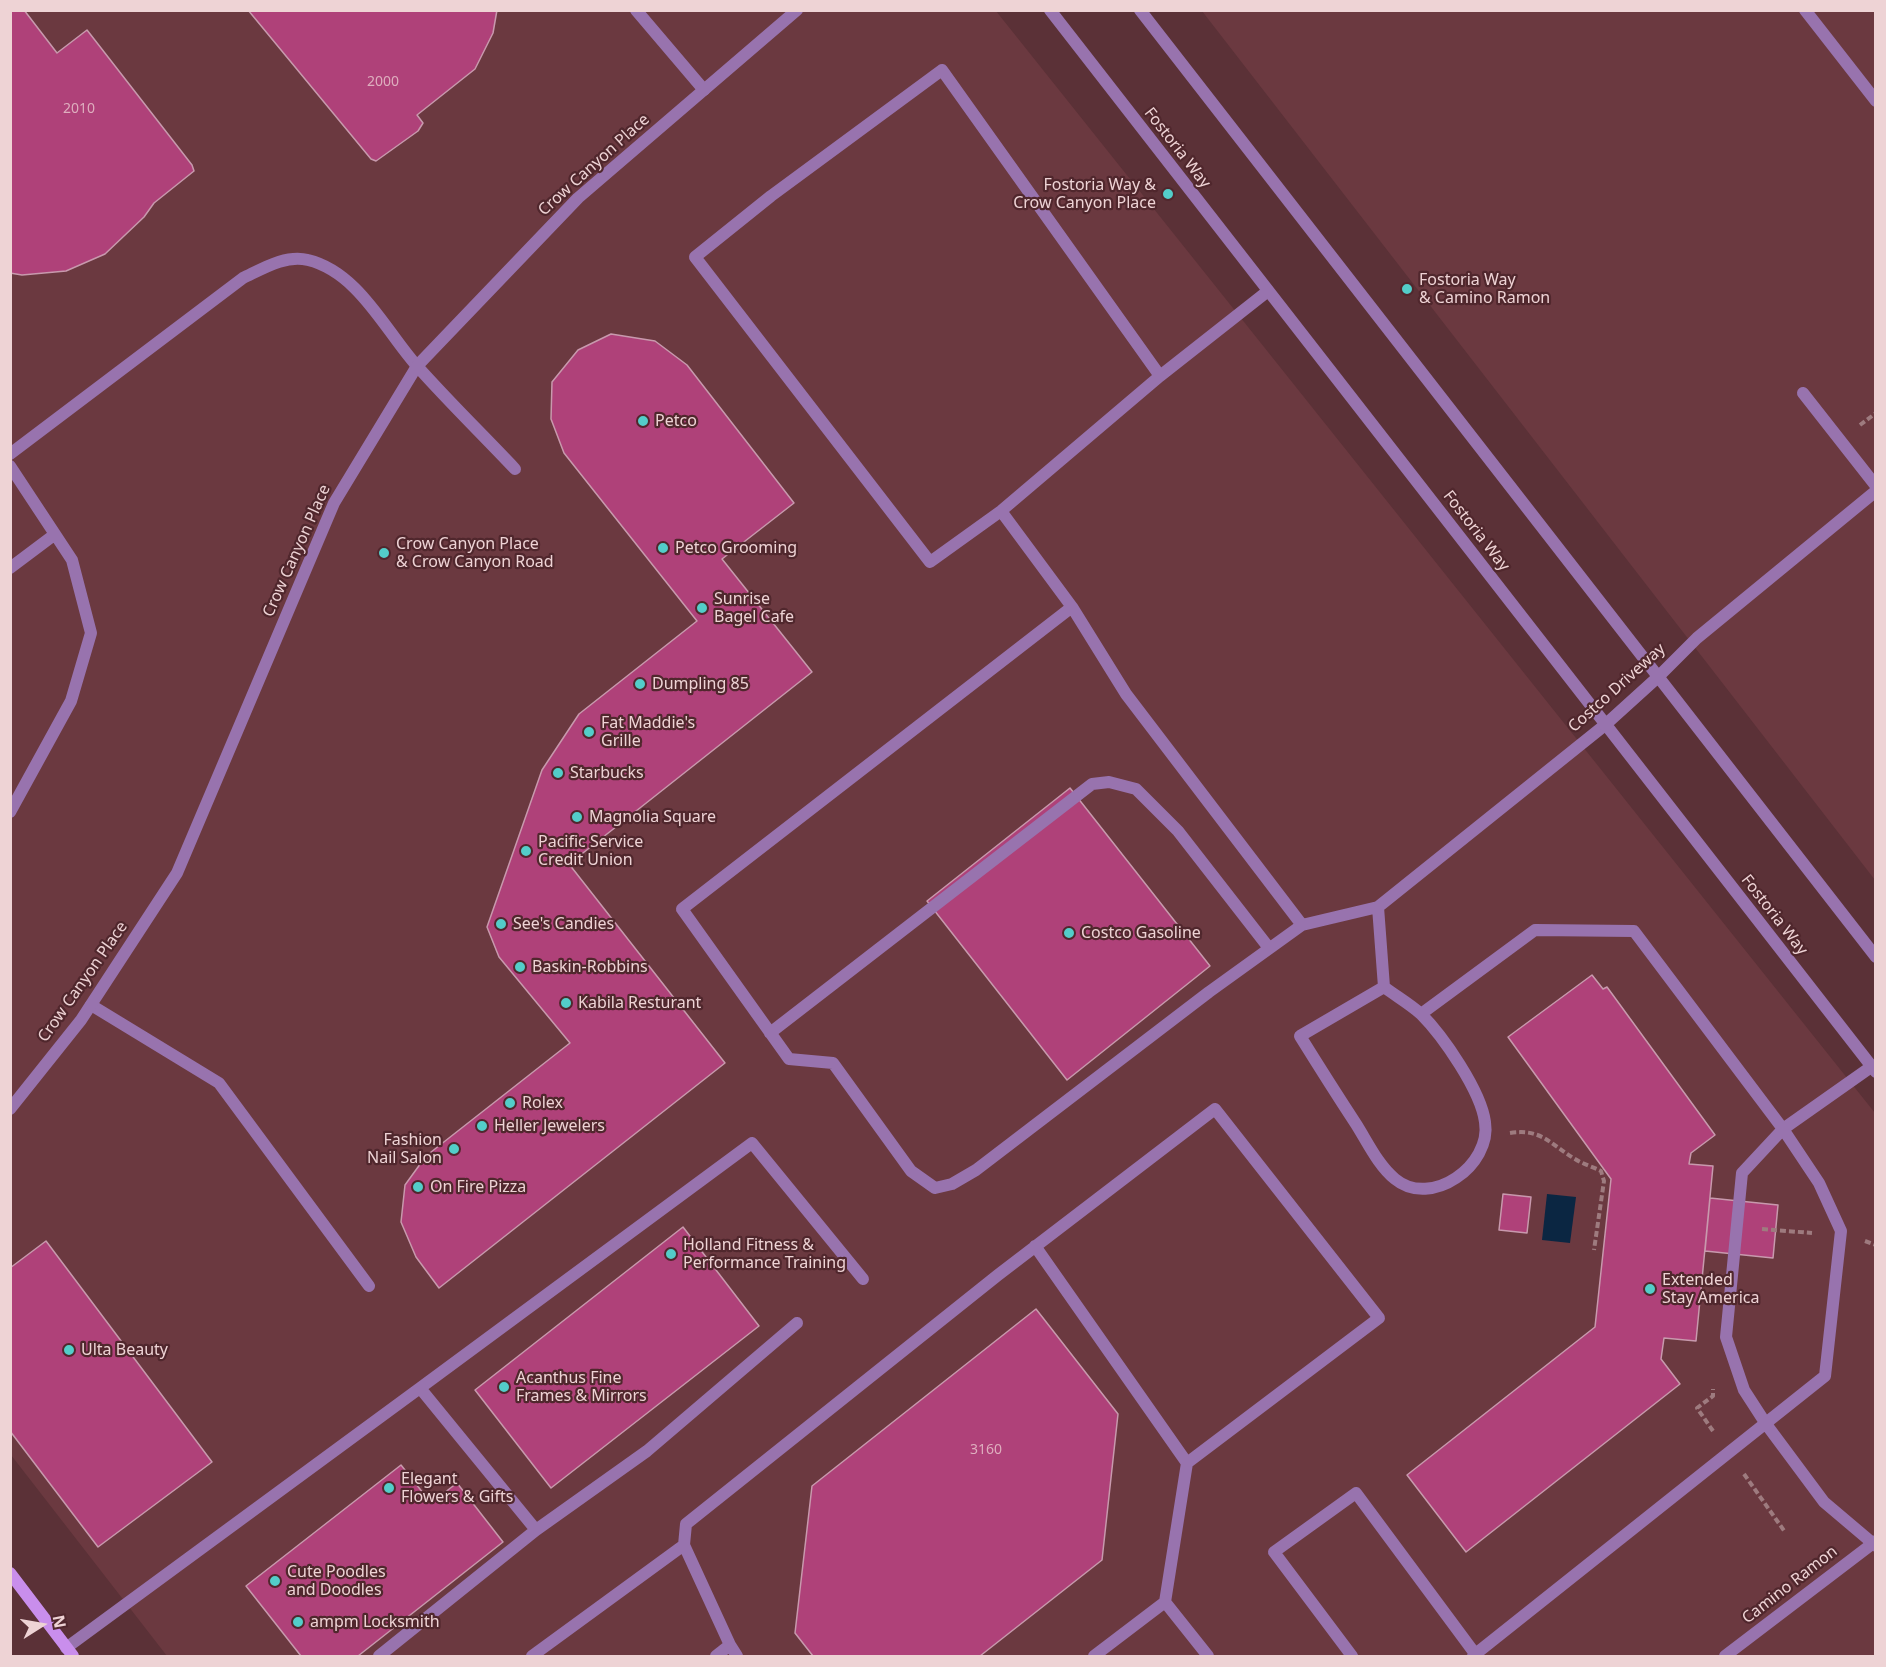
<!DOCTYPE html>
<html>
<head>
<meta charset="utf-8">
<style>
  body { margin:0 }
  #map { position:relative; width:1886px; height:1667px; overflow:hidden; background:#5b3137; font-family:"Noto Sans",sans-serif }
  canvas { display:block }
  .frame { position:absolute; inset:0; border:12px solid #eed3d5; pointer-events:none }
  .north { position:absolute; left:12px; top:1595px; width:60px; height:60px; -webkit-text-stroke:4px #50272d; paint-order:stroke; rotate:79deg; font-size:16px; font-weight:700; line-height:24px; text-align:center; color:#eed3d5 }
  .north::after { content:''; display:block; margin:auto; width:21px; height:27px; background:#eed3d5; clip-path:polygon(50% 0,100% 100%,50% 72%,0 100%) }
</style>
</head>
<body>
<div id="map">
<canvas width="1886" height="1667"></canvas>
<div class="frame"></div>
<div class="north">N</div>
</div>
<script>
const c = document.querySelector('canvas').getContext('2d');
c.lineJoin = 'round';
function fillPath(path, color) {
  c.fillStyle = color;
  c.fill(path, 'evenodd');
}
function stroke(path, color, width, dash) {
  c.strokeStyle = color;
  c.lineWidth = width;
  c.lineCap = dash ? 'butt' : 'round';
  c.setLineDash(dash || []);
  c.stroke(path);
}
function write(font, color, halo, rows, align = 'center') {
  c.font = font + ' "Noto Sans",sans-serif';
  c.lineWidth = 4.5;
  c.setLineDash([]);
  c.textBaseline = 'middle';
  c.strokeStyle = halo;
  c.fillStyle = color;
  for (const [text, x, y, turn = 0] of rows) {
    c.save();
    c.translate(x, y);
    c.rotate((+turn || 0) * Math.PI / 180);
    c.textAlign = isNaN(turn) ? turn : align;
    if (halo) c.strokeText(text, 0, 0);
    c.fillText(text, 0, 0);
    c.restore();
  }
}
const built = new Path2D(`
  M11,11h985l879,1102v543h-1708l-156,-201z
  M1202,11h673v869z`);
const water = new Path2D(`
  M1547,1194l29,3 -6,46 -28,-3z`);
const building = new Path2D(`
  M10,10h14l33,43 30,-23 105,135 2,6 -40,32 -10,14 -39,37 -39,17 -44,4 -12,-2z
  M248,10h249l-4,23 -18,36 -58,46 6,8 -5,8 -42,30 -5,-2z
  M611,334l44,7 32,24 107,138 -72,56 90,113 -243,192 156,199 -286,225 -23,-31 -15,-35 4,-37 21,-29 144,-113 -71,-86 -12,-30 55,-157 37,-56 118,-93 -133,-168 -13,-34 1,-37 26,-32z
  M1070,788l140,178 -143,114 -140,-179z
  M1592,975l11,14 4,-2 108,148 -24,18 -2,11 24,2 -17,175 -32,-3 -3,21 19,25 -214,168 -59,-77 188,-148 16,-148 -103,-142z
  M1503,1194l28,3 -4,36 -28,-3z
  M1710,1198l68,7 -5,53 -68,-7z
  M683,1227l76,99 -208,162 -76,-98z
  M46,1241l166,221 -114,85 -88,-116v-163z
  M1036,1309l82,105 -16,146 -122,96h-167l-18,-23 17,-147z
  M401,1465l30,38 26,-20 46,59 -145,114h-57l-55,-70z`);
const path = new Path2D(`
  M1860,425l16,-12
  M1510,1133c32,-5 41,12 65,26 8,5 18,8 26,12l3,10 -10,69
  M1762,1229l50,4
  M1865,1241l11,4
  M1713,1431l-16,-23 16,-12v-7
  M1744,1474l41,58`);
const service = new Path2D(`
  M636,10l68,80
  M1805,10l71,91
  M1160,376l-218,-306 -171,126 -76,61 235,305 71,-51 159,-135 108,-85
  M1803,393l73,93
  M10,454l233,-176c19,-9 43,-24 65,-18 50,12 77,70 109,106 32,36 66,69 98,103
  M10,466l62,94 19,73 -20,68 -61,111
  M1001,511l71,96 54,87 176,231
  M10,568l44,-33
  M1072,607l-390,302 107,150 44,4 78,108 24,17 17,-4 24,-14 233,-178 93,-67 76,-18 227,-182
  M1658,677l39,-39 179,-147
  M1378,907l6,80c12,9 26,17 37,27 22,22 60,77 64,108 7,43 -54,87 -90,57 -17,-14 -27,-36 -39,-55 -19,-29 -38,-59 -56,-88l84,-49
  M91,1005l128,78 150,203
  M1421,1014l114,-84 99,1 149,198 36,54 22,48 -16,145 -352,280
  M770,1033l322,-249 17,-2 27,7 42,42 91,117
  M1871,1067l-88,62 -41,44 -16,164 18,53 22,34 58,78 52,44
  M1035,1246l152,217 -22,139 -71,54
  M420,1388l332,-245 111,136
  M684,1545l2,-21 312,-249 217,-166 164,209 -192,145
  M1165,1602l43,54
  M730,1645l7,11
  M66,1648l354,-260 116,142
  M379,1656l157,-126 111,-79 150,-128
  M532,1656l152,-111 46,100 -14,11
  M1352,1656l-78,-104 82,-59 120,162`);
const tertiary = new Path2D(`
  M1050,10l826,1062
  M1140,10l736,947
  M1605,725l53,-48
  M10,1109l71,-89 96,-147 157,-370 83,-137 161,-168 219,-188
  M1725,1656l151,-115`);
const secondary = new Path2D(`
  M10,1573l63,83`);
const markers = [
  [1168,194,6,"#53cdc9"],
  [1407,289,6,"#53cdc9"],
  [643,421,6,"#53cdc9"],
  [663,548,6,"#53cdc9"],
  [384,553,6,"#53cdc9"],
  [702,608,6,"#53cdc9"],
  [640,684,6,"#53cdc9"],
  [589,732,6,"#53cdc9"],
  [558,773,6,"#53cdc9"],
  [577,817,6,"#53cdc9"],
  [526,851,6,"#53cdc9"],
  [501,924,6,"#53cdc9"],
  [1069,933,6,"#53cdc9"],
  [520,967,6,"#53cdc9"],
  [566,1003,6,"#53cdc9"],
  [510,1103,6,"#53cdc9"],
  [482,1126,6,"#53cdc9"],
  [454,1149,6,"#53cdc9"],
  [418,1187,6,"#53cdc9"],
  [671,1254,6,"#53cdc9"],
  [1650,1289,6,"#53cdc9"],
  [69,1350,6,"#53cdc9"],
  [504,1387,6,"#53cdc9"],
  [389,1488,6,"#53cdc9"],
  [275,1581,6,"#53cdc9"],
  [298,1622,6,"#53cdc9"]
];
const numberNames = [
  ["2000",383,82],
  ["2010",79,109],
  ["3160",986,1450]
];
const streetNames = [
  ["Fostoria Way",1177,148,52],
  ["Crow Canyon Place",594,165,-42],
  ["Fostoria Way",1476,531,52],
  ["Crow Canyon Place",297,551,-66],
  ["Costco Driveway",1617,688,-42],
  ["Fostoria Way",1774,915,52],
  ["Crow Canyon Place",83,982,-55],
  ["Camino Ramon",1790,1585,-38]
];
const poiNames = [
  ["Fostoria Way &",1156,185,"right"],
  ["Crow Canyon Place",1156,203,"right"],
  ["Fostoria Way",1419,280],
  ["& Camino Ramon",1419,298],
  ["Petco",655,421],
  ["Crow Canyon Place",396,544],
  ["& Crow Canyon Road",396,562],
  ["Petco Grooming",675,548],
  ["Sunrise",714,599],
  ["Bagel Cafe",714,617],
  ["Dumpling 85",652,684],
  ["Fat Maddie's",601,723],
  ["Grille",601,741],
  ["Starbucks",570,773],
  ["Magnolia Square",589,817],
  ["Pacific Service",538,842],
  ["Credit Union",538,860],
  ["See's Candies",513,924],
  ["Costco Gasoline",1081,933],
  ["Baskin-Robbins",532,967],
  ["Kabila Resturant",578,1003],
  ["Rolex",522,1103],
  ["Heller Jewelers",494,1126],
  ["Fashion",442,1140,"right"],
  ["Nail Salon",442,1158,"right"],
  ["On Fire Pizza",430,1187],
  ["Holland Fitness &",683,1245],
  ["Performance Training",683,1263],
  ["Extended",1662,1280],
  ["Stay America",1662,1298],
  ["Ulta Beauty",81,1350],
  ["Acanthus Fine",516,1378],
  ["Frames & Mirrors",516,1396],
  ["Elegant",401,1479],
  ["Flowers & Gifts",401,1497],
  ["Cute Poodles",287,1572],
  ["and Doodles",287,1590],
  ["ampm Locksmith",310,1622]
];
fillPath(built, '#6b3940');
fillPath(water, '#0b2642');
fillPath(building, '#af4179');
stroke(building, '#c899ad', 1.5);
stroke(path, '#9e7b7f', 4, [6, 3]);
stroke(service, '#9873ae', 12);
stroke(tertiary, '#9873ae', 12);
stroke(secondary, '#c98eec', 12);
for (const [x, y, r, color] of markers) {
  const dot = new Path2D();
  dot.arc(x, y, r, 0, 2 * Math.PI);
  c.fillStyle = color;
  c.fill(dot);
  stroke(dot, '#50272d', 2);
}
write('14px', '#deaebe', null, numberNames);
write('16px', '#eed3d5', '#50272d', streetNames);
write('16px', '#eed3d5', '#50272d', poiNames, 'left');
</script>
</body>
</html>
